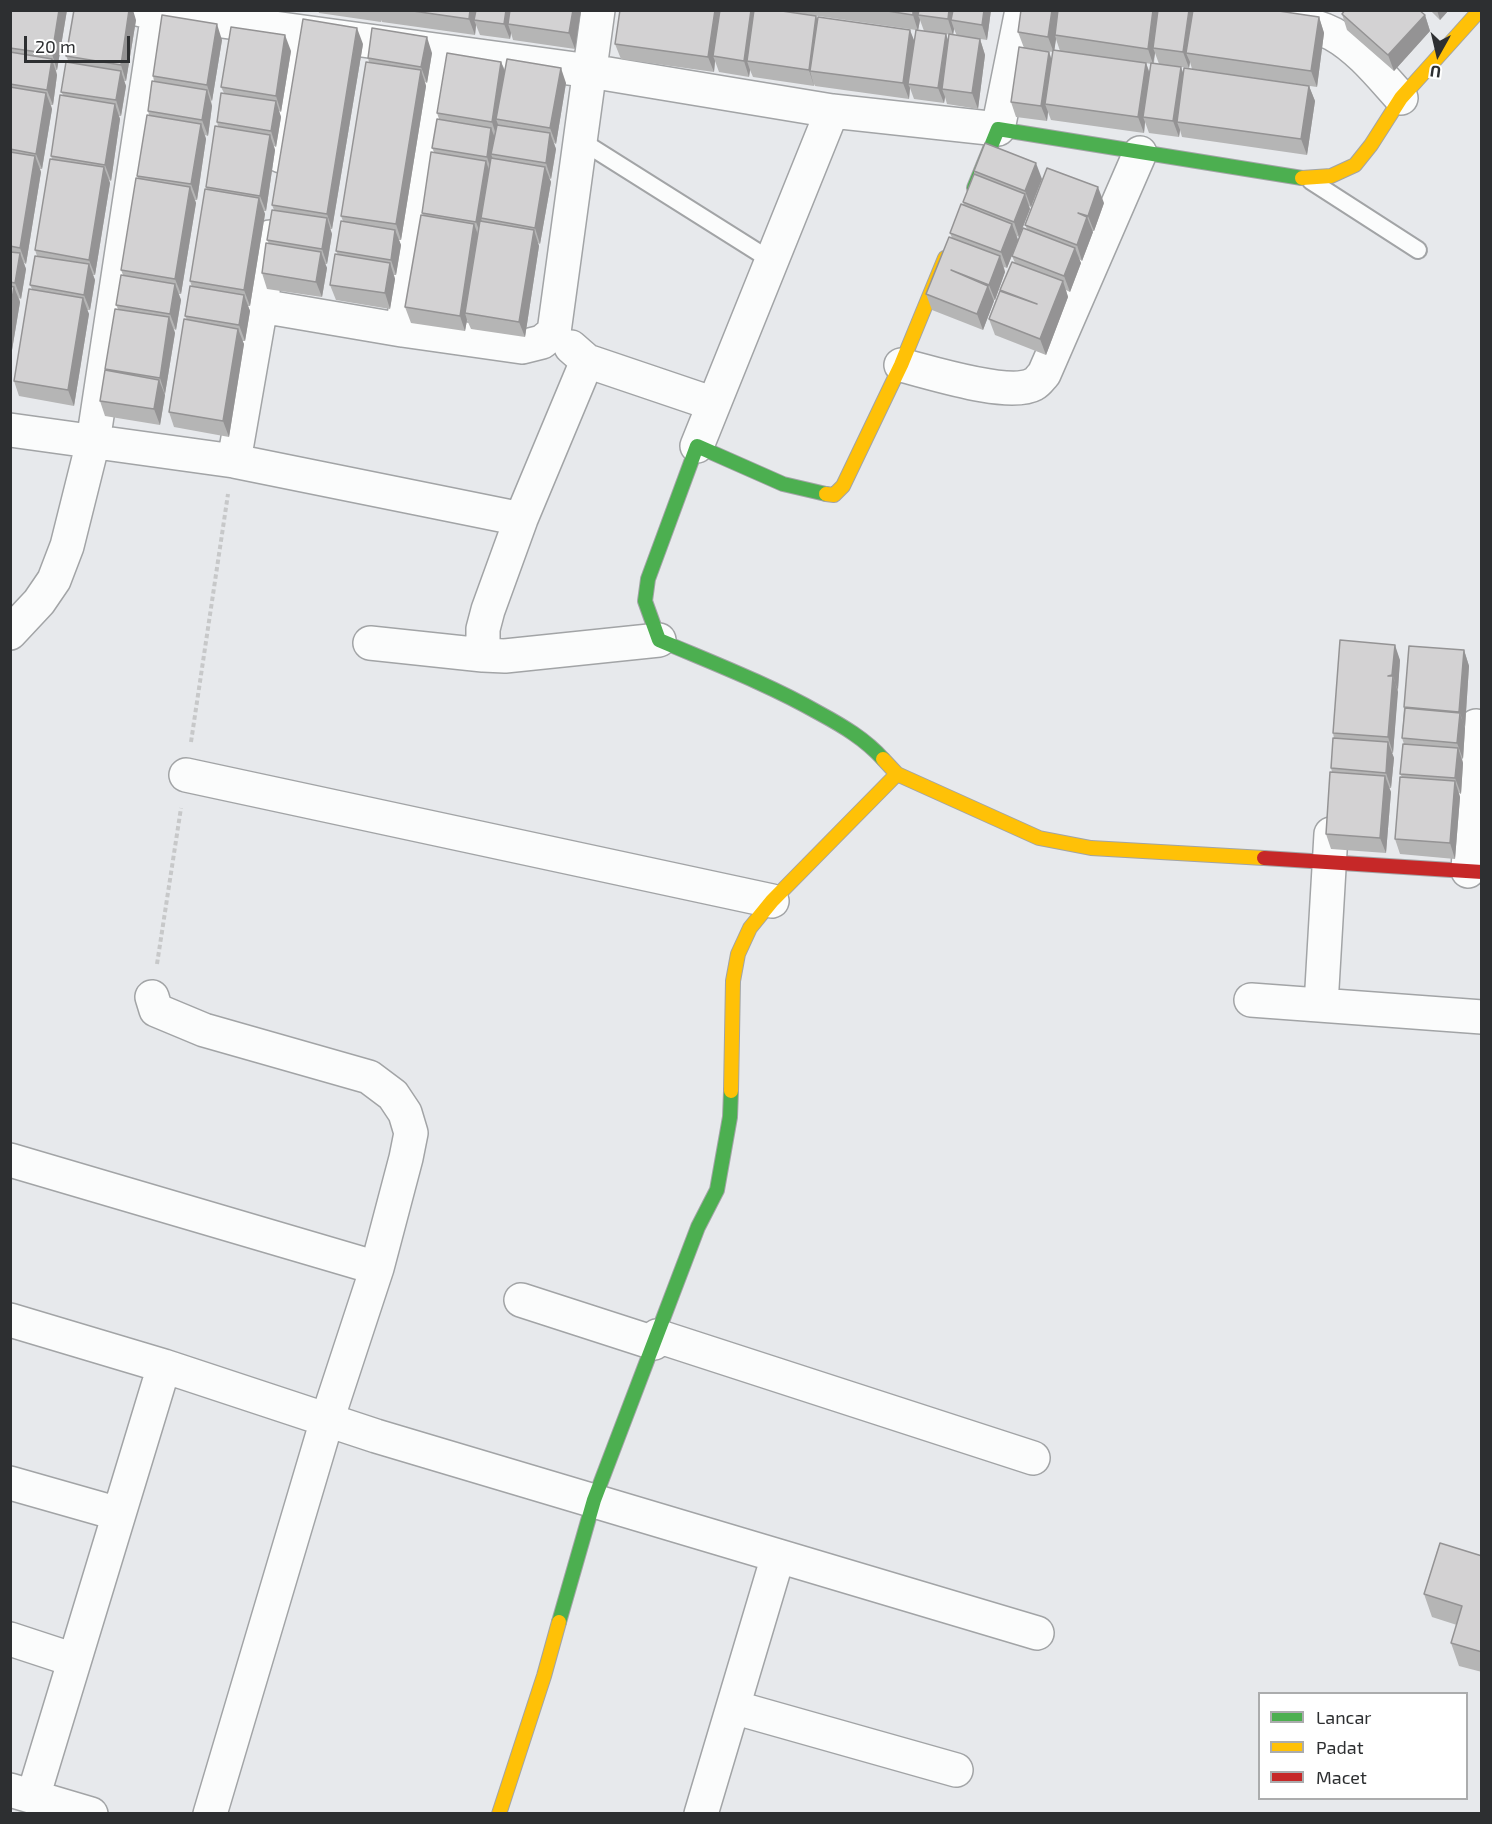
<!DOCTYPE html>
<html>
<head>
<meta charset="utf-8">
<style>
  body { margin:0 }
  #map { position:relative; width:1492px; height:1824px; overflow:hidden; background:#e7e9ec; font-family:"Exo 2",sans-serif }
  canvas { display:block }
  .frame { position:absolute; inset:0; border:12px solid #2d2f31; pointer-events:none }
  .legend { position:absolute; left:1258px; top:1692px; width:210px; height:108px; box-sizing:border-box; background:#fff; border:2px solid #abacad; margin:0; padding:8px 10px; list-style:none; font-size:18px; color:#2d2f31 }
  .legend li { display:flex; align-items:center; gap:12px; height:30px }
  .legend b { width:30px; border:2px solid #abacad }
  .north { position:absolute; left:1408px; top:24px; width:60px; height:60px; -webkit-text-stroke:4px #fff; paint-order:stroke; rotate:188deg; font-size:16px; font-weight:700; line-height:24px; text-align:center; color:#2d2f31 }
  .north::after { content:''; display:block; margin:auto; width:21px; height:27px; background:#2d2f31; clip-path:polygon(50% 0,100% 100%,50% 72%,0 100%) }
  .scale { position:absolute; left:24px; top:36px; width:106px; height:27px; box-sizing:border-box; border:3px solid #2d2f31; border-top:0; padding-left:8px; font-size:18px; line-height:21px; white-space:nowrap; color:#2d2f31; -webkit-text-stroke:4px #fff; paint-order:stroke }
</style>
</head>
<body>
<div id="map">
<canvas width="1492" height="1824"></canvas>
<div class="frame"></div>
<ul class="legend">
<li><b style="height:8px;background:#4caf50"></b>Lancar</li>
<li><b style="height:8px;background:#ffc107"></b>Padat</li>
<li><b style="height:8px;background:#c62828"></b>Macet</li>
</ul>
<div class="north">U</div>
<div class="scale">20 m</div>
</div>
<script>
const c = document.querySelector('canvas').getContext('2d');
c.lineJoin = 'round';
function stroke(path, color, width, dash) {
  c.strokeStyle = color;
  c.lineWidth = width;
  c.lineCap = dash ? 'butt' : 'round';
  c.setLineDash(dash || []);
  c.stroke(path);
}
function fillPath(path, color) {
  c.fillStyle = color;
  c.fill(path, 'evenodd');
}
const path = new Path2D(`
  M191,742l37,-248
  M157,964l24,-156`);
const lane = new Path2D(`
  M580,140l192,121
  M1311,181l107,69`);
const street = new Path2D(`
  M141,10l449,61 242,40 166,18 24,-119
  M1210,10c37,6 90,7 123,24 27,15 48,42 68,64
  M281,156l17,-124
  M261,306l141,24 120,17 20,-5 12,-10 44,-322
  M402,330l42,-278
  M571,347l16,14 127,43
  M587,361l-66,158 -33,91 -5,19v26l22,1 154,-16
  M901,365c29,7 108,33 133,19 4,-2 7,-7 10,-10l96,-221
  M10,430l224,31 287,58
  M697,446l135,-335
  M234,461l27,-155 9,-69
  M10,633l29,-31 15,-22 13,-34 26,-104 65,-429
  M370,643l113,12
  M186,775l586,126
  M1468,871l8,-145
  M152,997l4,13 48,20 165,47 24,18 12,18 6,20 -5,25 -29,110 -50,152 -117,394
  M1251,1000l231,17
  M1321,1005l10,-171
  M10,1160l367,108
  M521,1300l133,43
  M10,1320l154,46 212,70 661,197
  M657,1336l376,122
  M10,1483l109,31
  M10,1639l64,21
  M733,1707l223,63
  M10,1790l81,24
  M33,1797l131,-431
  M701,1814l77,-258`);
const fast = new Path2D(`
  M974,188l24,-59 304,49
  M826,494l-43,-10 -86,-38 -49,133 -3,22 14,39c54,23 109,44 160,73 24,13 46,26 64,46
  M559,1622l35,-122 104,-273 19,-37 13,-73 1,-26`);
const slow = new Path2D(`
  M1302,178l29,-2 24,-11 16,-20 30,-47 79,-88
  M826,494l8,1 9,-9 58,-121 44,-107
  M883,759l14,15 142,64 52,10 173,10
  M731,1091l2,-110 5,-27 12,-26 22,-27 125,-127
  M499,1814l45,-138 15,-54`);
const jam = new Path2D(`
  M1264,858l218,14`);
const wall = new Path2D(`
  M10,10h57l-10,60h-1l1,5 -4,30h-2l1,4 -10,60h-2l1,3 -15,92 -2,-1 2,6 -5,30 -2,-1 1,4 -10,60z
  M318,10h263l-6,39 -62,-9 -2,-7 -1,6 -30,-4 -4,-10 -1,10 -93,-13 -1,-2v2l-62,-9z
  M720,10h33l1,4 64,6 96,20 2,-10 -140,-20h215l-4,30 -13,-2 6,1 5,16 -7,54 -31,-5 -2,-7 -1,6 -30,-4 -4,-11 -1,11 -94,-13v-2l-1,2 -61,-9 -3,-7 -1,7 -30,-5 -4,-11 -1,11 -93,-13 -6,-15 105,-32zM920,20l4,11 29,4 1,-6 3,7 -9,5 -2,-7 -28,-4z
  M1430,10h19l-9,10z
  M1342,14l83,1 5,16 -36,40 -47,-41z
  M1319,17l5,16 -7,54 -125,-18 -2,-7 -1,6 -30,-4 -4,-11 -1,10 30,11 125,12 6,15 -8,54 -125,-18 -2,-7 -1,7 -30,-4 -4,-11 -1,11 -93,-13 -3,-8 -1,9 -31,-4 -5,-15 38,-50 3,8 1,-8 -29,-4 -6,-16zM1056,39l4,12 -6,-1zM1146,63l5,1 -1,9z
  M136,20l-10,61h-2l2,5 -5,30h-2l1,3 -9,62 -2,-1 1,3 -15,92h-2l2,5 -5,30h-3l2,4 -15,92 -55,-10 -5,-15 18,-92 -2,-4 7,-29 -2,-6 17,-91 -1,-3 12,-61 -2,-3 8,-30 -3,-6z
  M222,40l-10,61 -1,-1 1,6 -4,30 -3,-1 1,4 -9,61h-2l1,3 -15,91h-2l2,6 -5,30 -2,-1 1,4 -10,61 -1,-1 1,2 -5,30 -55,-9 -5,-15 18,-92 -2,-4 7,-30 -2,-5 17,-92 -1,-2 12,-61 -1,-4 6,-30 -1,-5z
  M363,44l-31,185h-2l2,5 -5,30h-2l2,4 -5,29 -55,-8 -5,-16 7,-29 -2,-4 7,-30 -2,-5z
  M291,51l-10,61 -2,-1 2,6 -5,30 -2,-1 1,4 -9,61h-2l1,3 -15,92h-2l2,5 -5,30h-3l2,3 -15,93 -55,-10 -5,-15 18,-92 -2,-4 7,-29 -2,-6 17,-91 -1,-3 12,-61 -1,-4 7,-29 -3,-6z
  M432,53l-5,30 -2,-1 1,4 -25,154h-2l2,5 -5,30h-2l1,4 -5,30 -54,-9 -6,-15 8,-30 -2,-4 7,-30 -2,-5 28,-154 -1,-4z
  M501,62l4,8 61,13 -10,61 -2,-1 2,6 -5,30 -2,-1 2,4 -11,62 -2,-1 1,3 -14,91 -54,-8 -4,-9 -2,11 -54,-8 -6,-16 18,-91 -1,-3 12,-61 -2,-4 7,-29 -2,-6z
  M974,171l68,8 -11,28 -2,-1 1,3 -11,28 -2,-1 1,4 -11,28 -3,-1 1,5 -10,28h-1v1l-11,29 -51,-20 -6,-16 26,-56 -2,-5 14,-27 -1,-4 11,-28z
  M1104,203l-10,28h-2l1,1 -11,29 -3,-2 2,4 -11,29 -4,-2 2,7 -22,58 -51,-20 -6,-16 12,-28 -1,-1 15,-27 -3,-7 15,-27 -2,-4z
  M1464,650l5,16 -6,93 -1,-1 1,5 -2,31 -2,-1 1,4 -5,62 -55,-5 -5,-15 7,-62 -2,-3 4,-30 -2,-6 2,-31z
  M1400,660l-7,93h-1l2,5 -3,30h-2l2,4 -5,61 -55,-4 -5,-15 6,-62 -1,-4 3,-30 -1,-5z
  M1482,1556v116l-23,-6 -8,-23 6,-18 -25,-8 -8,-23z`);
const shadedWall = new Path2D(`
  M59,10h8l-10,60 -5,-16z
  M129,10h4l3,10 -10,61 -5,-16z
  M470,10h8l-4,10 2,5 -1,10 -6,-16z
  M506,10h8l-6,14 3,9 -1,6 -6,-15z
  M573,10h8l-6,39 -6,-16z
  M715,10h4l3,8 -9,38 2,5 -1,11 -6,-15z
  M751,10h2l4,12 -10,39 3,9 -1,7 -5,-16z
  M913,10h8l-3,5 2,5 -2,11 -5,-16z
  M949,10h8l-6,10 3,9 -1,6 -5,-16z
  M984,10h7l-4,30 -5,-15z
  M1052,10h8l-5,25 1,4 -2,14 -6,-16z
  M1153,10h8l-8,38 2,5 -2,11 -5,-15z
  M1189,10h6l-9,43 4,9 -1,6 -6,-16z
  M1437,10h12l-9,10z
  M1425,15l5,16 -36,40 -6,-16z
  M816,16l6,16 -12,39 4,15 -5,-16z
  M1319,17l5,16 -7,54 -6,-16z
  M217,24l5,16 -10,61 -5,-16z
  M357,28l6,16 -31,185 -5,-15z
  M910,30l6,15 -8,39 2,4 -1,11 -6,-16z
  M946,34l5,15 -9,40 3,8 -1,6 -6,-15z
  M285,35l6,16 -10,61 -5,-16z
  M427,37l5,16 -5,30 -6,-16z
  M980,39l5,16 -7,54 -6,-16z
  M1049,52l5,16 -9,36 3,8 -1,9 -6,-15z
  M52,59l5,16 -4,30 -6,-15z
  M501,62l6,15 -11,42 3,8 -2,11 -5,-16z
  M1146,63l5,15 -8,39 2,5 -1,11 -6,-16z
  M1181,67l6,16 -10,39 3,8 -1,7 -6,-16z
  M561,68l5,15 -10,61 -6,-16z
  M421,70l5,16 -25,154 -5,-16z
  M121,71l5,15 -5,30 -5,-16z
  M1309,86l6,15 -8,54 -6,-16z
  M207,90l5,16 -4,30 -6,-16z
  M46,93l6,16 -10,60 -6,-15z
  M276,101l5,16 -5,30 -5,-16z
  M115,104l5,15 -9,62 -6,-16z
  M201,124l5,15 -9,61 -6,-16z
  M491,128l6,15 -6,11 3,8 -2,11 -5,-16z
  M550,133l6,16 -5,30 -5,-16z
  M270,135l5,15 -9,61 -6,-15z
  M35,156l6,16 -15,92 -6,-16z
  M486,161l5,15 -10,42 2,8 -1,12 -6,-16z
  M1036,163l6,16 -11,28 -6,-16z
  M104,167l6,16 -15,92 -6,-15z
  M545,167l6,15 -11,62 -5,-16z
  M190,187l6,16 -15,91 -6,-15z
  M1098,187l6,16 -10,28 -6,-15z
  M1025,194l5,15 -11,28 -5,-15z
  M259,198l6,16 -15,92 -6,-16z
  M1087,217l6,15 -11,29 -5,-16z
  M327,218l5,16 -5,30 -5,-15z
  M474,224l6,16 -15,73 2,7 -2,11 -5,-15z
  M1012,224l6,16 -11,28 -6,-16z
  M395,230l6,15 -5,30 -5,-15z
  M534,230l5,16 -14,91 -6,-15z
  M1075,248l6,15 -11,29 -6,-16z
  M321,252l6,16 -5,29 -6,-15z
  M20,253l6,16 -5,30 -6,-16z
  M1000,256l5,16 -10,28 -6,-15z
  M390,263l5,16 -5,30 -5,-16z
  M89,264l6,16 -5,30 -6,-15z
  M1063,281l5,16 -22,58 -6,-16z
  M175,284l6,16 -5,30 -6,-16z
  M988,286l6,15 -11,29 -6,-16z
  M14,287l6,15 -10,60v-51z
  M244,295l6,16 -5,30 -6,-16z
  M83,298l6,16 -15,92 -6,-16z
  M169,317l6,16 -10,61 -5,-16z
  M238,329l6,15 -15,93 -6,-16z
  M159,380l6,15 -5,30 -6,-16z
  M1395,645l5,15 -2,30 -6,-15z
  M1464,650l5,16 -4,61 -6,-15z
  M1393,676l5,16 -5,61 -5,-16z
  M1460,713l5,15 -2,31 -6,-16z
  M1388,742l6,16 -3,30 -5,-15z
  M1458,748l5,15 -2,31 -6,-16z
  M1385,776l6,16 -5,61 -6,-15z
  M1455,781l5,16 -5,62 -5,-16z`);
const building = new Path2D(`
  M10,10h49l-7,44 -42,-6z
  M74,10h55l-8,55 -55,-9z
  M406,10h64l-1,9z
  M476,10h30l-2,14 -30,-4z
  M510,10h63l-4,23 -61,-9z
  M620,10h95l-7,47 -93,-13z
  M720,10h31l-7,51 -31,-5z
  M754,10h21l41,6 -7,54 -62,-9z
  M881,10h32v5z
  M919,10h30l-1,9 -30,-4z
  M953,10h31l-2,15 -31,-5z
  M1021,10h31l-4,27 -30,-5z
  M1058,10h95l-5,39 -93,-14z
  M1158,10h31l-6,42 -30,-4z
  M1193,10h79l47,7 -8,54 -125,-18z
  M1345,10h74l6,5 -37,40 -46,-41z
  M162,15l55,9 -10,61 -54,-9z
  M818,17l92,13 -7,53 -93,-12z
  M303,19l54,9 -30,186 -55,-9z
  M231,27l54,8 -9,61 -55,-9z
  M372,28l55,9 -6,30 -53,-9z
  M916,30l30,4 -8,54 -30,-4z
  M949,34l31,5 -8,54 -30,-4z
  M1019,47l30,5 -8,54 -30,-4z
  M1053,50l93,13 -8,54 -93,-13z
  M10,52l42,7 -5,31 -37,-6z
  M447,53l54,9 -9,60 -55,-9z
  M507,59l54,9 -11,60 -54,-9z
  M66,62l55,9 -5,29 -55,-8z
  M366,62l55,8 -25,154 -55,-8z
  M1151,63l30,4 -8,54 -30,-4z
  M1184,68l125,18 -8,53 -124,-17z
  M152,81l55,9 -5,30 -54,-9z
  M10,87l36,6 -10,61 -26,-5z
  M221,93l55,8 -5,30 -54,-9z
  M60,95l55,9 -10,61 -54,-9z
  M147,115l54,9 -10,60 -54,-8z
  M437,119l54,9 -4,29 -55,-9z
  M497,125l53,8 -4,30 -55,-9z
  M215,126l55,9 -10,61 -54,-9z
  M985,143l51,20 -11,28 -51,-20z
  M10,152l25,4 -15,92 -10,-2z
  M431,152l55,9 -10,61 -54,-9z
  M491,158l54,9 -10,61 -54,-10z
  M50,159l54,8 -15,93 -54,-10z
  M1047,168l51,19 -10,29 -10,-3 9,4 -10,28 -52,-20z
  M974,174l51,20 -11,28 -51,-20z
  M136,178l54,9 -15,92 -54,-9z
  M205,189l54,9 -15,92 -54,-9z
  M961,204l51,20 -11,28 -51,-19z
  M272,210l55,8 -5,31 -55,-9z
  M421,215l53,9 -14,92 -55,-9z
  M341,221l54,9 -4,30 -55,-9z
  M480,221l54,9 -15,92 -54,-9z
  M1023,228l52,20 -11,28 -52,-20z
  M949,237l51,19 -11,29 -38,-15 37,16 -11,28 -51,-20z
  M266,243l55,9 -5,30 -54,-9z
  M10,252l10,1 -5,30 -5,-1z
  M335,254l55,9 -5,30 -55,-8z
  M35,256l54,8 -5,31 -54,-10z
  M1012,262l51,19 -23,58 -51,-20 11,-28 37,13 -37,-14z
  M121,275l54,9 -5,30 -54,-9z
  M10,286l4,1 -4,24z
  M190,286l54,9 -5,30 -54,-9z
  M29,289l54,9 -15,92 -54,-9z
  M115,309l54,8 -9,61 -55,-9z
  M184,319l54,10 -15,92 -54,-9z
  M105,370l54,10 -5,29 -54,-8z
  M1340,640l55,5 -3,30 -4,1h5l-5,61 -55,-4z
  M1409,646l55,4 -5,62 -55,-5z
  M1405,708l55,5 -3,30 -55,-5z
  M1333,738l55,4 -2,31 -55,-5z
  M1403,744l55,4 -3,30 -55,-4z
  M1330,772l55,4 -5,62 -54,-4z
  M1400,777l55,4 -5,62 -55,-4z
  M1440,1543l42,13v96l-31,-9 11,-37 -38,-12z`);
stroke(lane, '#a2a4a6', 20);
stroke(street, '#a2a4a6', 36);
stroke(fast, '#a2a4a6', 16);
stroke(slow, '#a2a4a6', 16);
stroke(jam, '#a2a4a6', 16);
stroke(path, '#c7c8c9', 4, [4.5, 3]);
stroke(lane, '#fbfcfc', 16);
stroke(street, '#fbfcfc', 33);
stroke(fast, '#4caf50', 14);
stroke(slow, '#ffc107', 14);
stroke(jam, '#c62828', 14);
fillPath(wall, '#b5b5b5');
fillPath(shadedWall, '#949394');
fillPath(building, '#d3d2d3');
stroke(building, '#949394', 1.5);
</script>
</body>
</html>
